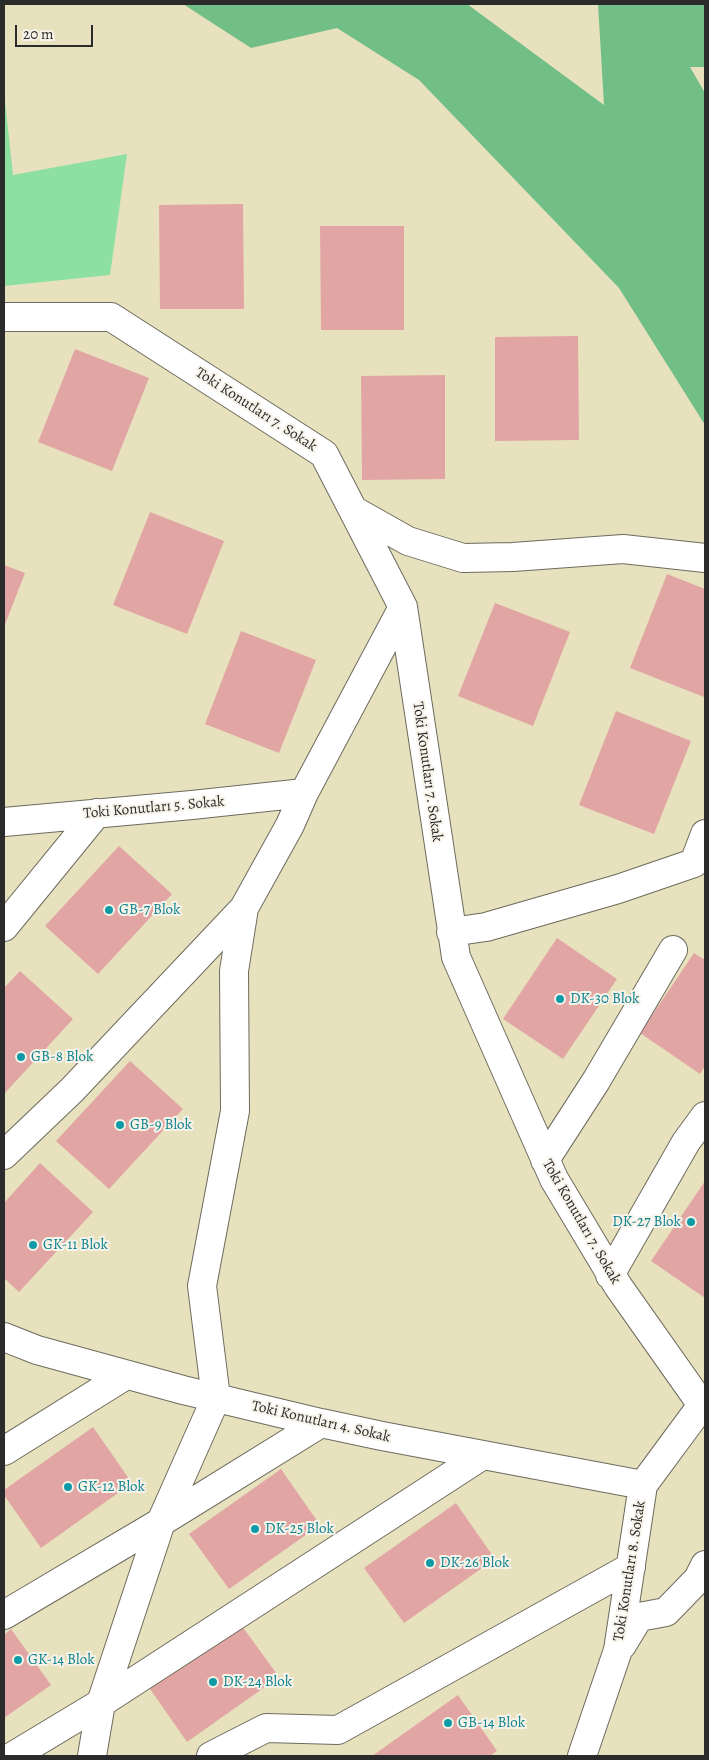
<!DOCTYPE html>
<html>
<head>
<meta charset="utf-8">
<style>
  body { margin:0 }
  #map { position:relative; width:709px; height:1760px; overflow:hidden; background:#e8e1be; font-family:Alegreya,serif }
  canvas { display:block }
  .frame { position:absolute; inset:0; border:5px solid #2b2b2b; pointer-events:none }
  .scale { position:absolute; left:15px; top:25px; width:78px; height:22px; box-sizing:border-box; border:2px solid #2b2b2b; border-top:0; padding-left:6px; font-size:15px; line-height:18px; white-space:nowrap; color:#2b2b2b; -webkit-text-stroke:4px #f7f3e8; paint-order:stroke }
</style>
</head>
<body>
<div id="map">
<canvas width="709" height="1760"></canvas>
<div class="frame"></div>
<div class="scale">20 m</div>
</div>
<script>
const c = document.querySelector('canvas').getContext('2d');
c.lineJoin = 'round';
function fillPath(path, color) {
  c.fillStyle = color;
  c.fill(path, 'evenodd');
}
function stroke(path, color, width, dash) {
  c.strokeStyle = color;
  c.lineWidth = width;
  c.lineCap = dash ? 'butt' : 'round';
  c.setLineDash(dash || []);
  c.stroke(path);
}
function write(font, color, halo, rows, align = 'center') {
  c.font = font + ' Alegreya,serif';
  c.lineWidth = 4;
  c.setLineDash([]);
  c.textBaseline = 'middle';
  c.strokeStyle = halo;
  c.fillStyle = color;
  for (const [text, x, y, turn = 0] of rows) {
    c.save();
    c.translate(x, y);
    c.rotate((+turn || 0) * Math.PI / 180);
    c.textAlign = isNaN(turn) ? turn : align;
    if (halo) c.strokeText(text, 0, 0);
    c.fillText(text, 0, 0);
    c.restore();
  }
}
const green = new Path2D(`
  M4,91l9,84 114,-21 -17,121 -106,11z`);
const forest = new Path2D(`
  M183,4h284l137,101 -6,-101h107v63h-15l15,26v332l-86,-137 -200,-208 -82,-52 -86,20z`);
const building = new Path2D(`
  M243,204l1,105h-84l-1,-104z
  M320,226h84v104h-83z
  M578,336l1,104 -84,1v-104z
  M75,349l74,29 -37,93 -74,-29z
  M445,375v104l-83,1 -1,-104z
  M150,512l74,29 -37,93 -74,-29z
  M4,565l21,8 -21,54z
  M667,574l38,15 -1,108 -74,-29z
  M495,603l75,29 -37,94 -75,-30z
  M241,631l75,29 -37,93 -74,-29z
  M616,711l75,30 -37,93 -75,-29z
  M119,846l53,48 -74,80 -53,-48z
  M557,938l60,41 -54,80 -60,-40z
  M694,953l11,7v106l-5,8 -60,-41z
  M20,971l53,48 -69,75v-106z
  M130,1061l53,48 -74,80 -53,-48z
  M40,1163l53,49 -74,80 -15,-14v-75z
  M705,1181v117l-54,-37z
  M93,1427l39,56 -91,65 -37,-53v-5z
  M281,1469l39,56 -91,64 -40,-55z
  M456,1503l39,56 -91,64 -40,-55z
  M239,1622l40,55 -92,65 -39,-56z
  M11,1629l40,56 -47,33v-83z
  M458,1695l39,56 -7,5h-118z`);
const minor = new Path2D(`
  M4,317h107l213,137 79,153 53,350 98,222 64,107 84,119
  M353,510l55,31 55,17 50,-1 110,-8 82,9
  M4,822l188,-17 112,-12
  M4,927l93,-114
  M451,932l35,-5 132,-38 76,-26 11,-29
  M4,1155l68,-65 172,-182
  M545,1160l51,-79 77,-131
  M610,1275l76,-133 19,-26
  M4,1337l33,13 146,40 138,33 61,13 261,49
  M4,1451l122,-76
  M4,1615l157,-93 160,-99
  M622,1645l17,-28 27,-5 32,-33 7,-14
  M13,1756l88,-53 382,-248
  M92,1756l9,-53 60,-181 55,-124 -14,-112 33,-175 -1,-140 10,-63 46,-83 14,-32 99,-186
  M211,1756l55,-28 72,2 293,-163
  M582,1756l36,-106 25,-165 62,-84`);
const markers = [
  [109,910,5,"#0f9aa8"],
  [560,999,5,"#0f9aa8"],
  [21,1057,5,"#0f9aa8"],
  [120,1125,5,"#0f9aa8"],
  [691,1222,5,"#0f9aa8"],
  [33,1245,5,"#0f9aa8"],
  [68,1487,5,"#0f9aa8"],
  [255,1529,5,"#0f9aa8"],
  [430,1563,5,"#0f9aa8"],
  [18,1660,5,"#0f9aa8"],
  [213,1682,5,"#0f9aa8"],
  [448,1723,5,"#0f9aa8"]
];
const streetNames = [
  ["Toki Konutları 7. Sokak",256,410,33],
  ["Toki Konutları 7. Sokak",427,772,82],
  ["Toki Konutları 5. Sokak",154,808,-5],
  ["Toki Konutları 7. Sokak",581,1222,60],
  ["Toki Konutları 4. Sokak",321,1422,13],
  ["Toki Konutları 8. Sokak",630,1571,-81]
];
const cultureNames = [
  ["GB-7 Blok",119,910],
  ["DK-30 Blok",570,999],
  ["GB-8 Blok",31,1057],
  ["GB-9 Blok",130,1125],
  ["DK-27 Blok",681,1222,"right"],
  ["GK-11 Blok",43,1245],
  ["GK-12 Blok",78,1487],
  ["DK-25 Blok",265,1529],
  ["DK-26 Blok",440,1563],
  ["GK-14 Blok",28,1660],
  ["DK-24 Blok",223,1682],
  ["GB-14 Blok",458,1723]
];
fillPath(green, '#8de0a1');
fillPath(forest, '#72be87');
fillPath(building, '#e1a6a3');
stroke(minor, '#6d6b5e', 30);
stroke(minor, '#fff', 28);
for (const [x, y, r, color] of markers) {
  const dot = new Path2D();
  dot.arc(x, y, r, 0, 2 * Math.PI);
  c.fillStyle = color;
  c.fill(dot);
  stroke(dot, '#f7f3e8', 2);
}
write('15px', '#2b2b2b', '#f7f3e8', streetNames);
write('15px', '#0d838f', '#f7f3e8', cultureNames, 'left');
</script>
</body>
</html>
